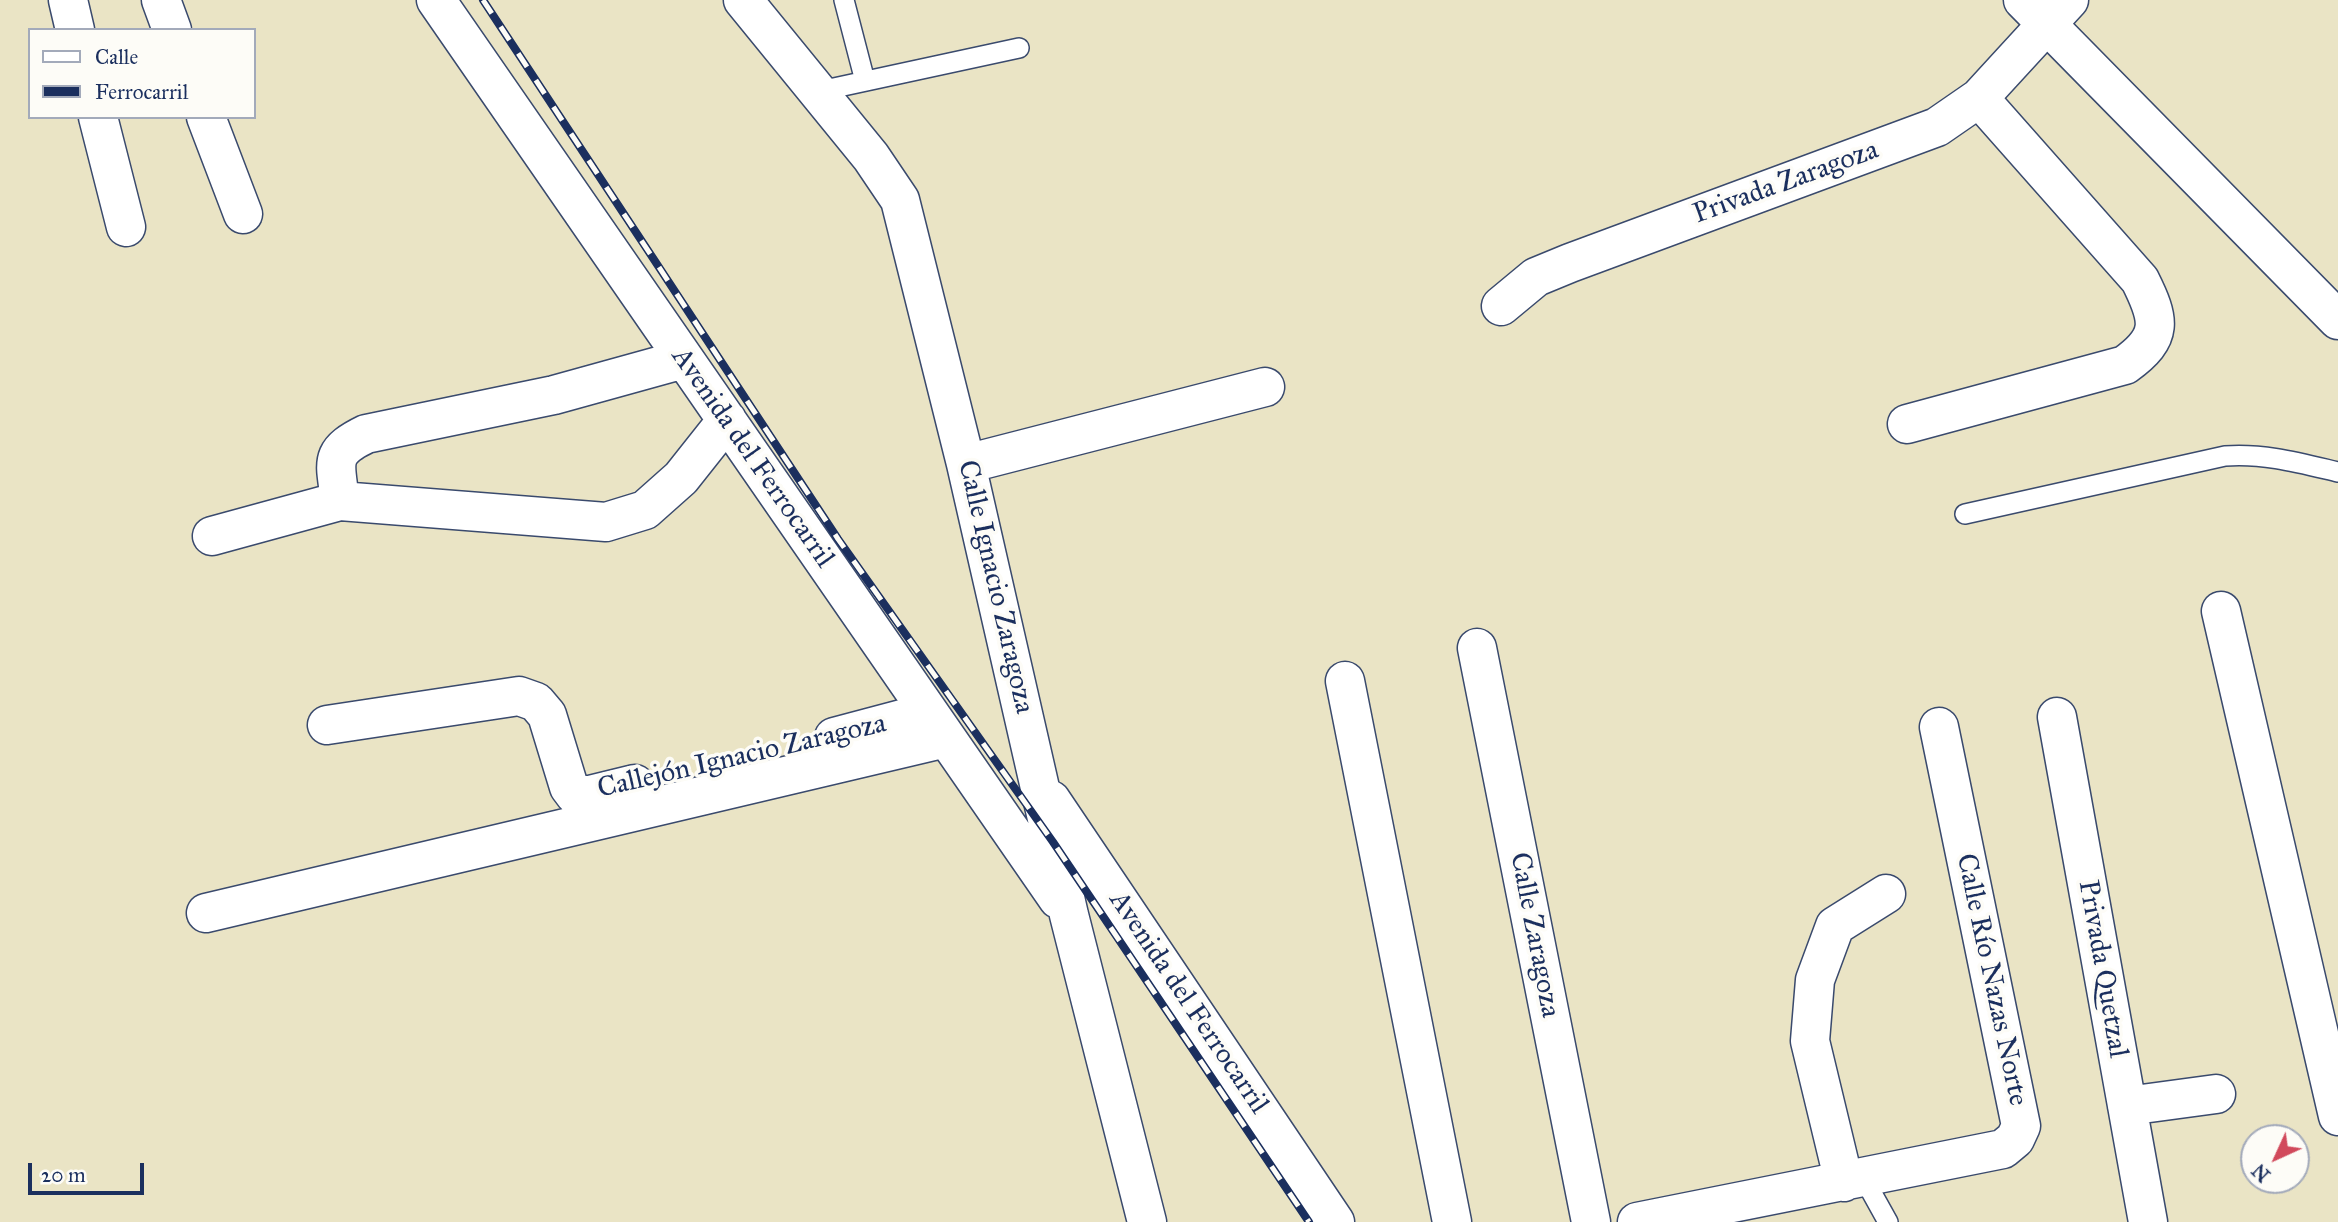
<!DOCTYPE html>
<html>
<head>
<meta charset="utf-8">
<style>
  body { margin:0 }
  #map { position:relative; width:2338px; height:1222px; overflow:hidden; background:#eae4c5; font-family:"IM FELL Great Primer",serif }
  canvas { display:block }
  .legend { position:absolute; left:28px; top:28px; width:228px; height:91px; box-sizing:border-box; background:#fdfcf7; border:2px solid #a3aaba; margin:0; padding:9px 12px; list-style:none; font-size:21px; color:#1b2f5e }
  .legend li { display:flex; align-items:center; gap:14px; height:35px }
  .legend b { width:35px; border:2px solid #a3aaba }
  .north { position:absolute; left:2240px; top:1124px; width:70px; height:70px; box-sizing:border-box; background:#fdfcf7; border:2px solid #a3aaba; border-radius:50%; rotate:225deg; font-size:19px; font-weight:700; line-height:28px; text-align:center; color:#1b2f5e }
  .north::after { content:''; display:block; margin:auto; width:24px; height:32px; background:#d1495b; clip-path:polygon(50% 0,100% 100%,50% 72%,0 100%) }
  .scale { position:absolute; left:28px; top:1163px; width:116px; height:32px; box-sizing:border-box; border:4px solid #1b2f5e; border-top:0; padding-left:9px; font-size:21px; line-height:24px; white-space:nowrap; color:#1b2f5e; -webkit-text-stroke:5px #fdfcf7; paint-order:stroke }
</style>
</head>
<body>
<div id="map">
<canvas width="2338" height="1222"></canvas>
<ul class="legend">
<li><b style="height:9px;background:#fff"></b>Calle</li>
<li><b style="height:9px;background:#1b2f5e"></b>Ferrocarril</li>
</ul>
<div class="north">N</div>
<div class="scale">20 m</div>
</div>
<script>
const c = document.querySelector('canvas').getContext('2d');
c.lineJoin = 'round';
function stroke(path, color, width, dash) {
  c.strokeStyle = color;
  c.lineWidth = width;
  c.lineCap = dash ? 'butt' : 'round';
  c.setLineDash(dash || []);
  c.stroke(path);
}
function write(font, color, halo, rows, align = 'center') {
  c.font = font + ' "IM FELL Great Primer",serif';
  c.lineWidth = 7;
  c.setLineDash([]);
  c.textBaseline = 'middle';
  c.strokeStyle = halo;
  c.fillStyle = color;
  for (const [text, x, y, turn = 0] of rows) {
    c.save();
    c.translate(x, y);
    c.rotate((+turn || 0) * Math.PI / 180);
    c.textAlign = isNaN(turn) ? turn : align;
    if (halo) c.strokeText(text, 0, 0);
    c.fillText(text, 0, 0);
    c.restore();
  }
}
const service = new Path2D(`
  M844,0l21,81
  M820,91l199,-43
  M1965,514l260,-58c39,-3 75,7 113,16
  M1863,1177l25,45`);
const minor = new Path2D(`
  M68,0l7,30
  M161,0l11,30
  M436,0l622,899
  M743,0l128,157 29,43 66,264 103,451 78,307
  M2023,0l315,320
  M98,117l28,110
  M206,117l37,97
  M1501,306l35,-29 34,-14 367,-136 42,-29 90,-98
  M684,359l-130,36 -188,39c-39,19 -30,29 -26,67l266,21 39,-12 36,-32 46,-58
  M1907,424l218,-59c39,-28 35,-45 15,-85l-161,-182
  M966,464l299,-77
  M212,536l128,-35
  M2221,611l117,505
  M1477,648l114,574
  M1345,681l107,541
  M2057,717l91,505
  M327,725l192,-29 17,6 11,13 22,72 6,8h15l45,-11
  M834,737l94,-25
  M1051,800l284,422
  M206,913l740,-175
  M2127,1106l89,-12
  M1844,1182l-34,-141 5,-61 20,-54 51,-32
  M1637,1222l366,-73 12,-10 6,-13 -82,-399`);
const rail = new Path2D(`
  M483,0l355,539 215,303 256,380`);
const streetNames = [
  ["Privada Zaragoza",1786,183,-20],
  ["Avenida del Ferrocarril",752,458,55],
  ["Calle Ignacio Zaragoza",995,587,77],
  ["Callejón Ignacio Zaragoza",742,757,-13],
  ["Calle Zaragoza",1534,935,79],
  ["Privada Quetzal",2102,969,80],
  ["Calle Río Nazas Norte",1991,980,78],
  ["Avenida del Ferrocarril",1188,1003,56]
];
stroke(service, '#3a4a6d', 22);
stroke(minor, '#3a4a6d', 41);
stroke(service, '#fff', 19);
stroke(minor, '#fff', 38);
stroke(rail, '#1b2f5e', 8);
stroke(rail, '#fdfcf7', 5, [16]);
write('28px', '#1b2f5e', '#fdfcf7', streetNames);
</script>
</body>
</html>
